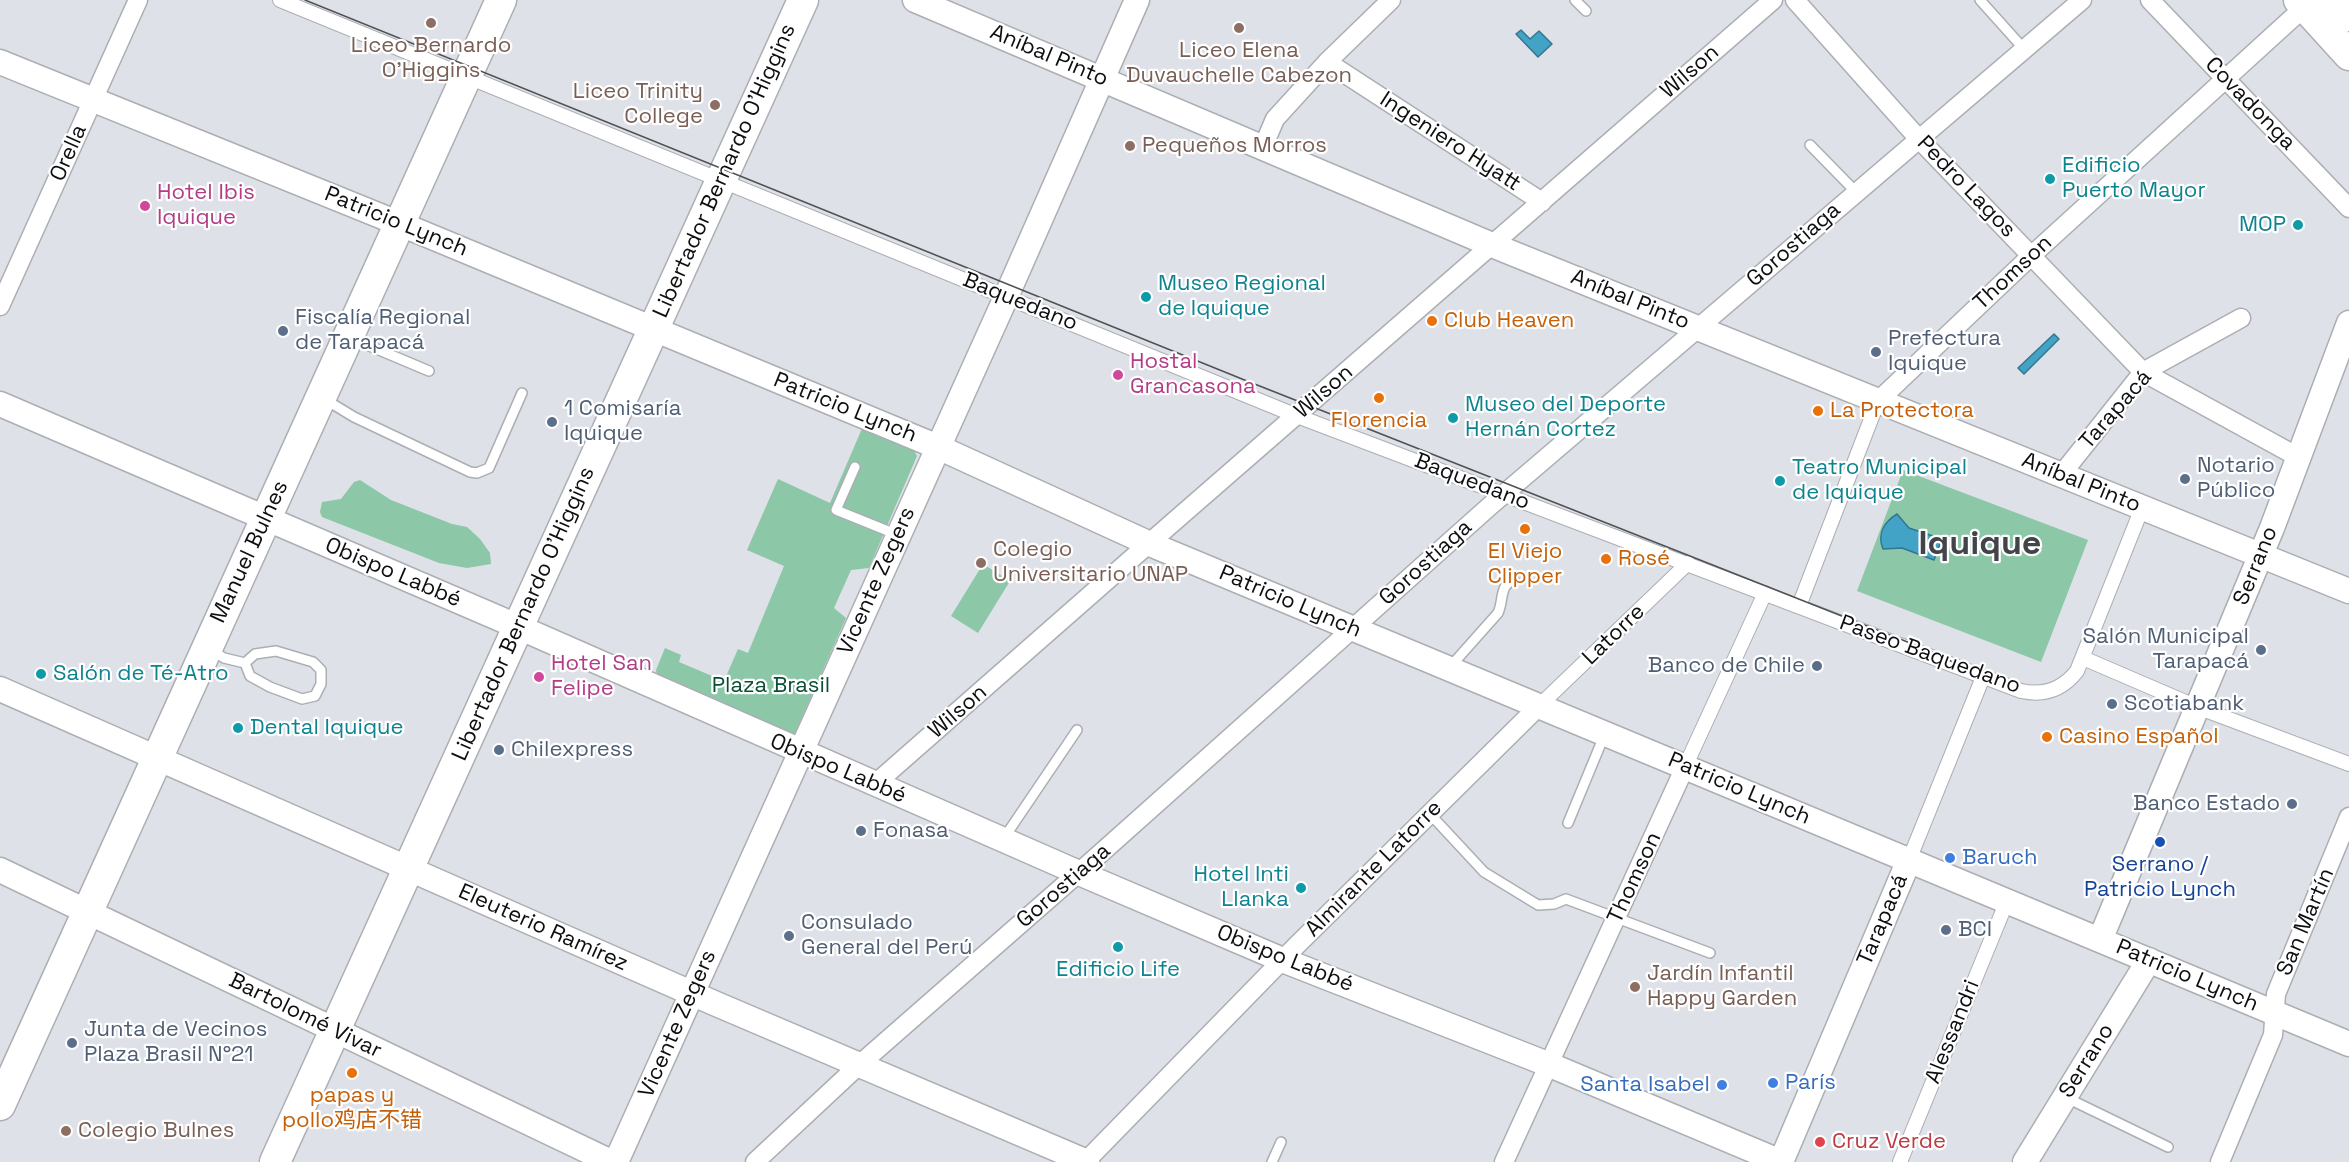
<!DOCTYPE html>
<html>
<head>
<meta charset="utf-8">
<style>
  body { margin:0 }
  canvas { display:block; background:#dee1e7 }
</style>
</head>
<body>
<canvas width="2349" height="1162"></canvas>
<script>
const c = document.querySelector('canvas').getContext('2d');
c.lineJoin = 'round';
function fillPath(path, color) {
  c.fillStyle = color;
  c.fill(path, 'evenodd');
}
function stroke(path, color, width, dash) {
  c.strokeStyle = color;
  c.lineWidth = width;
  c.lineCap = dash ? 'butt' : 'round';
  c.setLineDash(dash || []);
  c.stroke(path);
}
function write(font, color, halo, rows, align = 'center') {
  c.font = font + ' "Space Grotesk","Noto Sans SC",sans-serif';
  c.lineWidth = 4.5;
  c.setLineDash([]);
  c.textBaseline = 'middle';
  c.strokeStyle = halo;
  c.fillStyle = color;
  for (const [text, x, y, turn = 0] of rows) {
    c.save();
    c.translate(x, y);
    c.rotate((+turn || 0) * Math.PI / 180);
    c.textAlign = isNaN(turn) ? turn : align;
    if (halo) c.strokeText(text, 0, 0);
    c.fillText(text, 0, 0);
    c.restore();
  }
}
const green = new Path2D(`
  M864,424l47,21 6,11 -48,112 -18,2 -17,38 12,10 -51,115 -7,4 -129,-52 -3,-15 9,-22 16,7 -2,7 45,19 14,-32 10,4 36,-87 -37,-16 31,-71 52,24z
  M1903,470l185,70 -47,122 -184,-71z
  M360,480l31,20 61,24 15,3 13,12 10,14 1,11 -24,4 -28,-5 -117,-46 -2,-5 2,-10 19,-3 13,-17z
  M983,564l27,17 -32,52 -27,-17z`);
const water = new Path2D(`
  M1521,30l9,9 9,-8 13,13 -14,13 -22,-23z
  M2054,334l5,5 -35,35 -6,-6z
  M1897,514l12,14 33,11 -8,21 -32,-12 -19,1c-6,-15 1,-27 14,-35z`);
const service = new Path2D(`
  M1575,0l11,11
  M1980,0l44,49
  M1810,145l46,47
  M353,339l76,32
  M326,400l28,17 116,55 7,1 12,-5 33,-75
  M855,467l-19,43 62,25
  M211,650l13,8 21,5
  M276,651l37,11 8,8v14l-6,12 -13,3 -32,-12 -20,-11 -5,-13 10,-9z
  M1450,667l48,-54c6,-13 1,-28 16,-33
  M1430,814l54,58 54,33 16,-1 12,-5 144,54
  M1568,823l36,-87
  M1004,838l73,-108
  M2067,1098l101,49
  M1272,1162l9,-20`);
const pedestrian = new Path2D(`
  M280,0l1017,416 724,275c23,5 42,-2 56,-20l65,-163
  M1799,606l79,-205
  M2083,658l114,49 152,57
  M1539,706l149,-143
  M1685,767l80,-174
  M1909,860l74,-183
  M1900,1162l107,-261`);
const minor = new Path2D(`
  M1795,0l123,138 225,234 155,85
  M2150,0l199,208
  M1327,62l215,140
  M1263,147l12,-28 52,-57 64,-62
  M0,306l138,-306
  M1878,401l153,-145 280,-255
  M2061,475l82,-103 98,-54
  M875,784l295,-259 603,-525
  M755,1162l104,-97 233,-204 399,-356 591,-505
  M1085,1162l212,-217 242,-239
  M1504,1162l181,-395
  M2220,1162l53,-127 3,-41 73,-177`);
const tertiary = new Path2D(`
  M915,0l577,245 857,346
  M0,62l415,168 523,217 212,97 1199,500
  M0,404l498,214 581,255 206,88 265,104 231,97 128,-302
  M0,689l714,314 373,159
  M0,870l611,292
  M2100,940l172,-412 77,-205
  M616,1162l386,-856 135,-306
  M2025,1162l124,-202`);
const primary = new Path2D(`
  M2299,0l50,55
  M2334,0l15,16
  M0,1105l501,-1105
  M275,1162l528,-1162`);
const tram = new Path2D(`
  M305,0l942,381 696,275 32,21`);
const markers = [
  [431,23,6,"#8d6e63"],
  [1239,28,6,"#8d6e63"],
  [715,105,6,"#8d6e63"],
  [1130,146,6,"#8d6e63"],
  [2050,179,6,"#0f9aa8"],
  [145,206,6,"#d1479c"],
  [2298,225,6,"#0f9aa8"],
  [1146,297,6,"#0f9aa8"],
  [1432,321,6,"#e8710a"],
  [283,331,6,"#5c6f8a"],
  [1876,352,6,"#5c6f8a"],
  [1118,375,6,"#d1479c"],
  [1379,398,6,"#e8710a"],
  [1818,411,6,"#e8710a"],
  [1453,418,6,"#0f9aa8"],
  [552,422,6,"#5c6f8a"],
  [2185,479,6,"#5c6f8a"],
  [1780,481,6,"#0f9aa8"],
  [1525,529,6,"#e8710a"],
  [1606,559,6,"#e8710a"],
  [981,563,6,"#8d6e63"],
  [2261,650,6,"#5c6f8a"],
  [1817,666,6,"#5c6f8a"],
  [41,674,6,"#0f9aa8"],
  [539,677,6,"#d1479c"],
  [2112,704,6,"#5c6f8a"],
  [238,728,6,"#0f9aa8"],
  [2047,737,6,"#e8710a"],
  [499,750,6,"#5c6f8a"],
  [2292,804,6,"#5c6f8a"],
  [861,831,6,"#5c6f8a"],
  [2160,842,6,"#1a4fb4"],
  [1950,858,6,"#3f7fe0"],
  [1301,888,6,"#0f9aa8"],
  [1946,930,6,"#5c6f8a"],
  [789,936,6,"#5c6f8a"],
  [1118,947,6,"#0f9aa8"],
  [1635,987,6,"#8d6e63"],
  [72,1043,6,"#5c6f8a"],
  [352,1073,6,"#e8710a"],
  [1773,1083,6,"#3f7fe0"],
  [1722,1085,6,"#3f7fe0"],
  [66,1131,6,"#8d6e63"],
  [1820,1142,6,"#e0444e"]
];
const educationNames = [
  ["Liceo Bernardo",431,46,"center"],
  ["O'Higgins",431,71,"center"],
  ["Liceo Elena",1239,51,"center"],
  ["Duvauchelle Cabezon",1239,76,"center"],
  ["Liceo Trinity",703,92,"right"],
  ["College",703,117,"right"],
  ["Pequeños Morros",1142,146],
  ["Colegio",993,550],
  ["Universitario UNAP",993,575],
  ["Jardín Infantil",1647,974],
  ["Happy Garden",1647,999],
  ["Colegio Bulnes",78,1131]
];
const streetNames = [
  ["Aníbal Pinto",1049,56,23],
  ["Wilson",1690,72,-41],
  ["Covadonga",2250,104,46],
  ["Ingeniero Hyatt",1450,142,33],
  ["Orella",69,153,-66],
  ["Libertador Bernardo O'Higgins",725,171,-66],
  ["Pedro Lagos",1966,187,46],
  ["Patricio Lynch",396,222,22],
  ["Gorostiaga",1794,245,-41],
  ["Thomson",2013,273,-43],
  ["Aníbal Pinto",1630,300,22],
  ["Baquedano",1020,302,22],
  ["Wilson",1324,392,-41],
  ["Patricio Lynch",845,408,22],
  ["Tarapacá",2116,410,-49],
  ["Baquedano",1472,482,21],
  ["Aníbal Pinto",2081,483,22],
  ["Manuel Bulnes",250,552,-65],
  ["Gorostiaga",1426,563,-42],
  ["Serrano",2256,566,-68],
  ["Obispo Labbé",393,573,23],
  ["Vicente Zegers",877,581,-66],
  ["Patricio Lynch",1290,602,23],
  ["Libertador Bernardo O'Higgins",524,614,-66],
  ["Latorre",1614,635,-44],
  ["Paseo Baquedano",1930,655,20],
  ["Wilson",958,712,-41],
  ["Obispo Labbé",838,769,23],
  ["Patricio Lynch",1739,789,23],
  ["Almirante Latorre",1374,869,-45],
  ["Thomson",1635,878,-65],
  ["Gorostiaga",1064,886,-41],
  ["Tarapacá",1883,920,-67],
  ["San Martín",2306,922,-67],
  ["Eleuterio Ramírez",543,928,24],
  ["Obispo Labbé",1285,959,22],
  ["Patricio Lynch",2187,976,23],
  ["Bartolomé Vivar",305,1016,26],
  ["Vicente Zegers",678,1024,-66],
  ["Alessandri",1953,1032,-68],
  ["Serrano",2087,1061,-58]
];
const cultureNames = [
  ["Edificio",2062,166],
  ["Puerto Mayor",2062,191],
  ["MOP",2286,225,"right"],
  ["Museo Regional",1158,284],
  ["de Iquique",1158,309],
  ["Museo del Deporte",1465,405],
  ["Hernán Cortez",1465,430],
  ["Teatro Municipal",1792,468],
  ["de Iquique",1792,493],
  ["Salón de Té-Atro",53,674],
  ["Dental Iquique",250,728],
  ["Hotel Inti",1289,875,"right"],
  ["Llanka",1289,900,"right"],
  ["Edificio Life",1118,970,"center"]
];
const hotelNames = [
  ["Hotel Ibis",157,193],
  ["Iquique",157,218],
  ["Hostal",1130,362],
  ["Grancasona",1130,387],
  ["Hotel San",551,664],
  ["Felipe",551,689]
];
const serviceNames = [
  ["Fiscalía Regional",295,318],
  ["de Tarapacá",295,343],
  ["Prefectura",1888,339],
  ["Iquique",1888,364],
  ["1 Comisaría",564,409],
  ["Iquique",564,434],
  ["Notario",2197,466],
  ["Público",2197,491],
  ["Salón Municipal",2249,637,"right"],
  ["Tarapacá",2249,662,"right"],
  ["Banco de Chile",1805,666,"right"],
  ["Scotiabank",2124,704],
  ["Chilexpress",511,750],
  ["Banco Estado",2280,804,"right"],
  ["Fonasa",873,831],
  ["Consulado",801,923],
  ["General del Perú",801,948],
  ["BCI",1958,930],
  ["Junta de Vecinos",84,1030],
  ["Plaza Brasil N°21",84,1055]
];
const foodNames = [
  ["Club Heaven",1444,321],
  ["La Protectora",1830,411],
  ["Florencia",1379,421,"center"],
  ["El Viejo",1525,552,"center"],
  ["Clipper",1525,577,"center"],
  ["Rosé",1618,559],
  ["Casino Español",2059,737],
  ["papas y",352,1096,"center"],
  ["pollo鸡店不错",352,1121,"center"]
];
const parkNames = [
  ["Plaza Brasil",771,686]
];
const shopNames = [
  ["Baruch",1962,858],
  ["París",1785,1083],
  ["Santa Isabel",1710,1085,"right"]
];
const transitNames = [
  ["Serrano /",2160,865],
  ["Patricio Lynch",2160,890]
];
const healthNames = [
  ["Cruz Verde",1832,1142]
];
const townNames = [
  ["Iquique",1980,545]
];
fillPath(green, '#8cc7a7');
fillPath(water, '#43a3c6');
stroke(water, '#33768f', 1.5);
stroke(service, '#abaeb3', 12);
stroke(pedestrian, '#abaeb3', 16);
stroke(minor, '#abaeb3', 21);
stroke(tertiary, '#abaeb3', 27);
stroke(primary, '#abaeb3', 33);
stroke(service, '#fff', 9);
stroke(pedestrian, '#fff', 14);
stroke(minor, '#fff', 18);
stroke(tertiary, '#fff', 24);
stroke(primary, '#fff', 30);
stroke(tram, '#4f5154', 1.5);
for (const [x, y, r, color] of markers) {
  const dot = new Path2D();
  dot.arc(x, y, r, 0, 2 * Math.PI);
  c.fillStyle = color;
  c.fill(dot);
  stroke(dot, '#fff', 2);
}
write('22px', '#785e54', '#fff', educationNames, 'left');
write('22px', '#0d0e10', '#fff', streetNames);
write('22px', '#0d838f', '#fff', cultureNames, 'left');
write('22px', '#b23c85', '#fff', hotelNames, 'left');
write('22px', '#4e5e75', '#fff', serviceNames, 'left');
write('22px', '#c56008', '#fff', foodNames, 'left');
write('22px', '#0b4e33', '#fff', parkNames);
write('22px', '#366cbe', '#fff', shopNames, 'left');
write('22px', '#164399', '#fff', transitNames);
write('22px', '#be3a42', '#fff', healthNames, 'left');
write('bold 34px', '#424449', '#fff', townNames);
</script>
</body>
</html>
